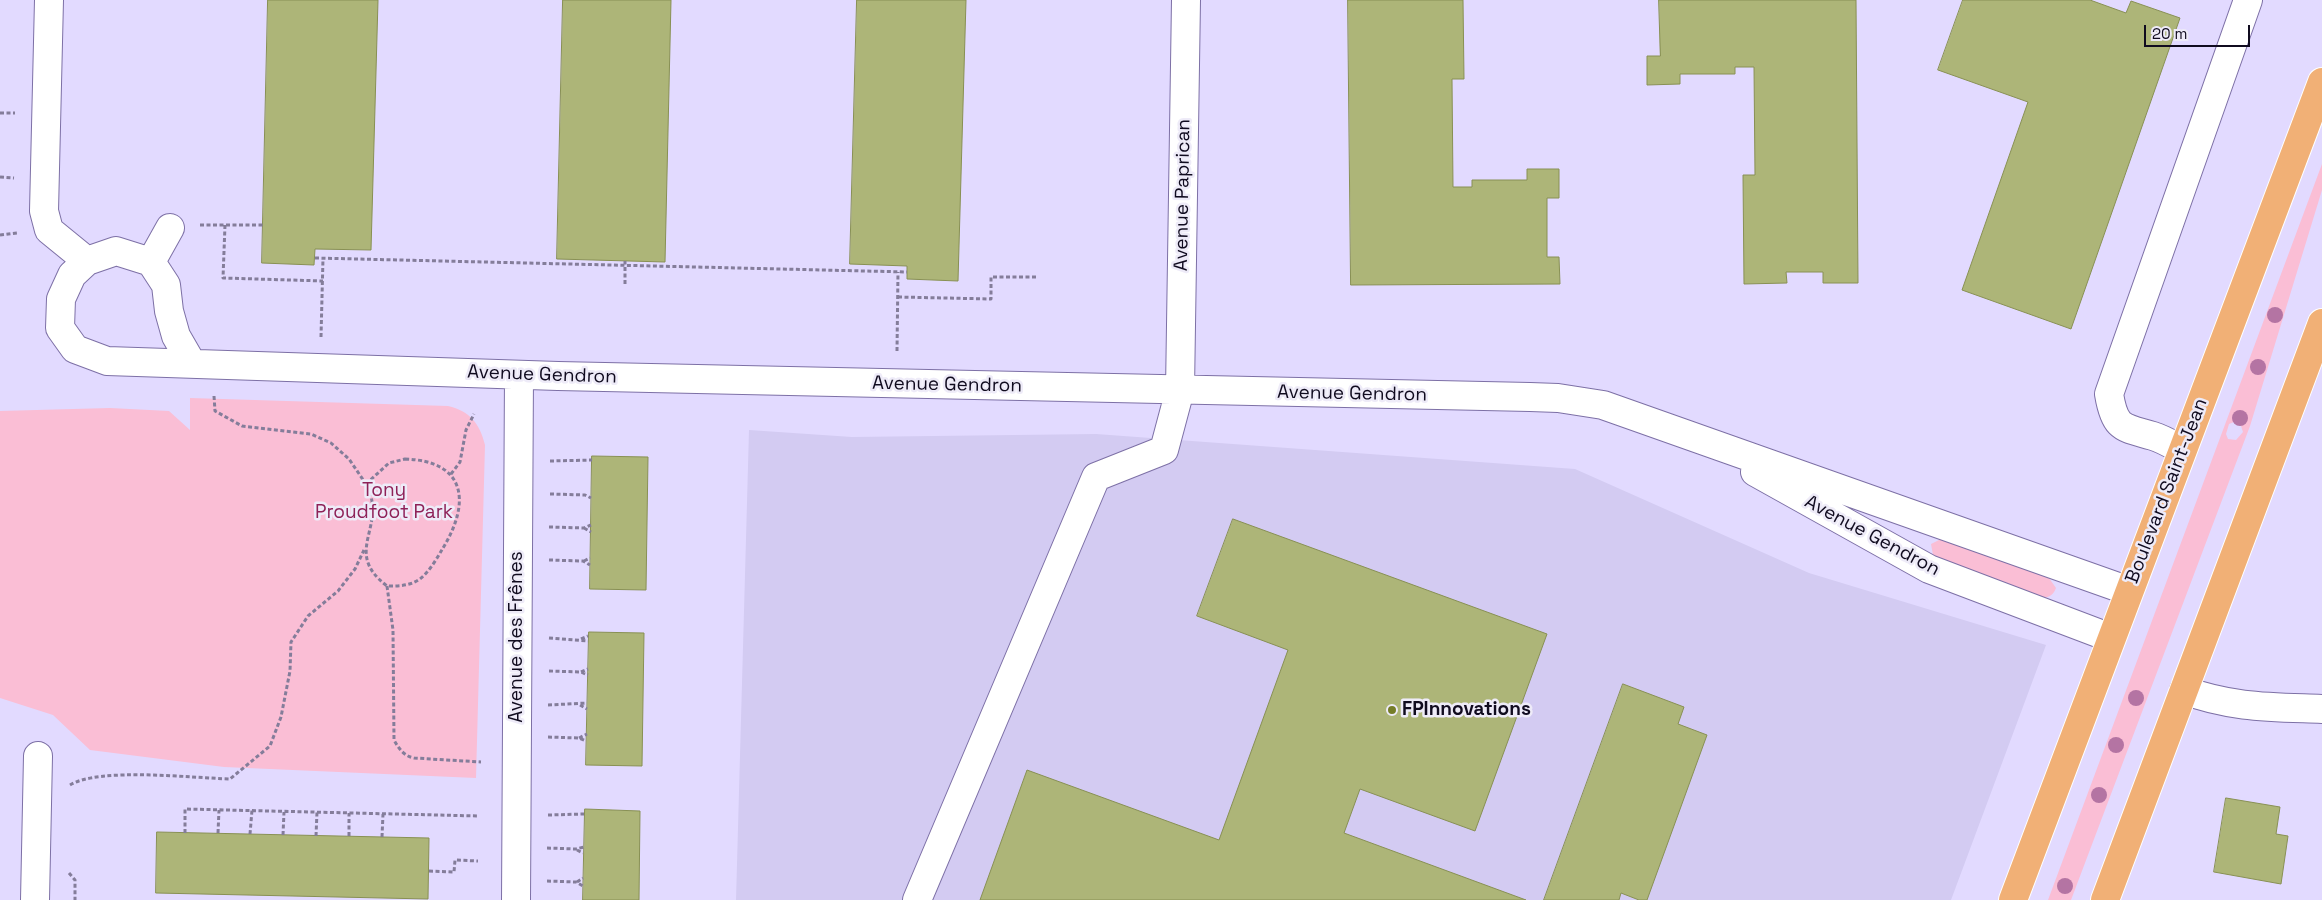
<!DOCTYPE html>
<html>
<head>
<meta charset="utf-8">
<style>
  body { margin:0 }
  #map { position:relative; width:2322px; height:900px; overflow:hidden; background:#e2daff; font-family:"Space Grotesk",sans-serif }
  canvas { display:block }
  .scale { position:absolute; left:2144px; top:25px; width:106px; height:22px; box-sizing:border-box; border:2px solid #100b1f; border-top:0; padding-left:6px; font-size:15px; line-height:18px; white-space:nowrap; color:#100b1f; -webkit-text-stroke:4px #eeebf8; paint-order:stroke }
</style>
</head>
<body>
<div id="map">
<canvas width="2322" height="900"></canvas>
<div class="scale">20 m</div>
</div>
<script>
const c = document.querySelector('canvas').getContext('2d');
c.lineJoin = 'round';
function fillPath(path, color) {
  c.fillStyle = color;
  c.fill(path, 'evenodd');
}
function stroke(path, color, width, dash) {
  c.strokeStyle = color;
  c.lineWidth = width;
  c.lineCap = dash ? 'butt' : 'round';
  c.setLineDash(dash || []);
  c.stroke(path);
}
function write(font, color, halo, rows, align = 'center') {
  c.font = font + ' "Space Grotesk",sans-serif';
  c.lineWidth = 5;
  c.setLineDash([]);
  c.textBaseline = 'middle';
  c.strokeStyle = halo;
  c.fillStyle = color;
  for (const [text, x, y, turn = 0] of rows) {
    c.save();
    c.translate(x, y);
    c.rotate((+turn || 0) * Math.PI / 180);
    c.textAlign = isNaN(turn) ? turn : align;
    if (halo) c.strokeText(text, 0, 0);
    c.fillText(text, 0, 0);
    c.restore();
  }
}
const built = new Path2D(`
  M749,430l103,7 244,-3 479,35 234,104 237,72 -95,255h-1215z`);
const green = new Path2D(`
  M2322,164v26l-72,236 -179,474h-23zM2234,422l7,4 2,6 -7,8 -8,-1 -2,-5 3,-10z
  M190,398l258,8c22,5 32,18 37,39l-9,333 -252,-11 -134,-17 -37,-35 -53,-17v-287l110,-3 59,3 21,19z
  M1941,539l108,39 7,10c-3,7 -6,9 -13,10l-105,-39 -5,-4 -2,-11z`);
const building = new Path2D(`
  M268,0h110l-7,250 -56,-1 -1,16 -52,-2z
  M563,0h108l-6,262 -108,-3z
  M857,0h109l-8,281 -51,-2v-13l-57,-2z
  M1348,0h115l1,79h-12l1,108h19v-7h55v-11h32v29h-12v59h12l1,27 -209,1z
  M1659,0h197l2,283h-35v-11h-37l1,11 -43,1 -1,-109h12l-1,-108h-19v7h-55v10l-33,1v-29h13z
  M1963,0h127l36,13 5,-12 49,17 -109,311 -109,-39 66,-188 -90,-32z
  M592,456l56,1 -2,133 -56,-1z
  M1233,519l314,115 -72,197 -115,-42 -16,44 182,67h-546l47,-130 192,70 69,-190 -91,-34z
  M589,632l55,1 -2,133 -56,-1z
  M1623,684l61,23 -6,17 29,11 -60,165h-8l-18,-7 -2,7h-75z
  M2226,798l54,9 -4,27 12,2 -7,48 -67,-12z
  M585,809l55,2 -1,89h-56z
  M157,832l272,6 -1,61 -272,-6z`);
const path = new Path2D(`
  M0,113h15
  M0,177l14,1
  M200,225h63
  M225,225l-2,53 100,3
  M0,235l17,-2
  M315,258l592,14
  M625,284v-23
  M898,297l93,2v-22h47
  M321,337l2,-79
  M897,351l1,-79
  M214,396l1,15 27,15 69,8 20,9 18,16 17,25
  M405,459c61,2 66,43 38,89 -6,10 -13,23 -23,31 -10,7 -21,7 -33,7 -46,-35 2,-59 -21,-102l23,-21z
  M550,461l42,-1
  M451,474l9,-12 6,-32 8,-16
  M550,494l35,1 6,3
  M549,527l35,1 7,-3
  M584,528l7,4
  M549,560l34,1 7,4
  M584,561l6,-3
  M387,586l6,44 1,110c5,9 10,16 20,18l67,4
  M549,638l39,3
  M581,639l7,-3
  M549,671l32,1 7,3
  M581,672l7,-3
  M548,705l39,-2
  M580,705l7,4
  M548,737l31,1 7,3
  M579,738l8,-4
  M70,785c29,-18 123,-7 160,-6l40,-33 11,-29 9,-46 1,-29 17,-26 30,-25 17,-22 9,-19
  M548,815l36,-1
  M185,833v-24l294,7
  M218,833l1,-23
  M250,834l2,-24
  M283,835l1,-23
  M316,836l1,-24
  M349,836v-23
  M382,837l1,-23
  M547,848l29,1 8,-2
  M577,850l6,3
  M429,871l25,1 1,-12 23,1
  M69,873l6,7v20
  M547,881l29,1 7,4
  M577,882l6,-4`);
const minor = new Path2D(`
  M49,0l-5,211 5,19 38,31
  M151,262l19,-34
  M191,362l-15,-26 -7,-25 -3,-26 -15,-23 -35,-11 -29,10 -15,14 -11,24 -1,29 15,21 32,12 451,15 972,21 28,1 45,7 526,186
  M2182,450c-9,-5 -19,-11 -29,-14 -30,-9 -38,-6 -44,-42l139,-394
  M1755,472l174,97 182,69
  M2184,690c47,18 89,17 138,19
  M35,900l3,-144
  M516,900l3,-525
  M917,900l179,-423 68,-27 16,-60 6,-390`);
const major = new Path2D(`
  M2013,900l309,-818
  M2105,900l217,-577`);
const trees = [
  [2275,315],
  [2258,367],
  [2240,418],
  [2136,698],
  [2116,745],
  [2099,795],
  [2065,886]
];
const markers = [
  [1392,710,5,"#757d28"]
];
const streetNames = [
  ["Avenue Paprican",1183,195,-89],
  ["Avenue Gendron",542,375,2],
  ["Avenue Gendron",947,385,1],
  ["Avenue Gendron",1352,394,1],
  ["Boulevard Saint-Jean",2167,491,-69],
  ["Avenue Gendron",1872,536,28],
  ["Avenue des Frênes",517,637,-90]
];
const parkNames = [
  ["Tony",384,491],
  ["Proudfoot Park",384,513]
];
const poiNames = [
  ["FPInnovations",1402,710]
];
fillPath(built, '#d3cbf2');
fillPath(green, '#fabed5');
fillPath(building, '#adb578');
stroke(building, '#889054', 1);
stroke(minor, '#7d70a6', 30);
stroke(major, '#fff', 30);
stroke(path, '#847d9a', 3, [4, 2.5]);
stroke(minor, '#fff', 28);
stroke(major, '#f1b076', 28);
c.fillStyle = '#b474a3';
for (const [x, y] of trees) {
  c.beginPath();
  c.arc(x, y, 8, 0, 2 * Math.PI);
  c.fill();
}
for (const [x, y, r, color] of markers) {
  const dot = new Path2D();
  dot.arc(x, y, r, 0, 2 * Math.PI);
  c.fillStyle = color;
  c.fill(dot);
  stroke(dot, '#eeebf8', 2);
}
write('19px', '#100b1f', '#eeebf8', streetNames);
write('19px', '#8e2158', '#eeebf8', parkNames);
write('bold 19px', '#100b1f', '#eeebf8', poiNames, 'left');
</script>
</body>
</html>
